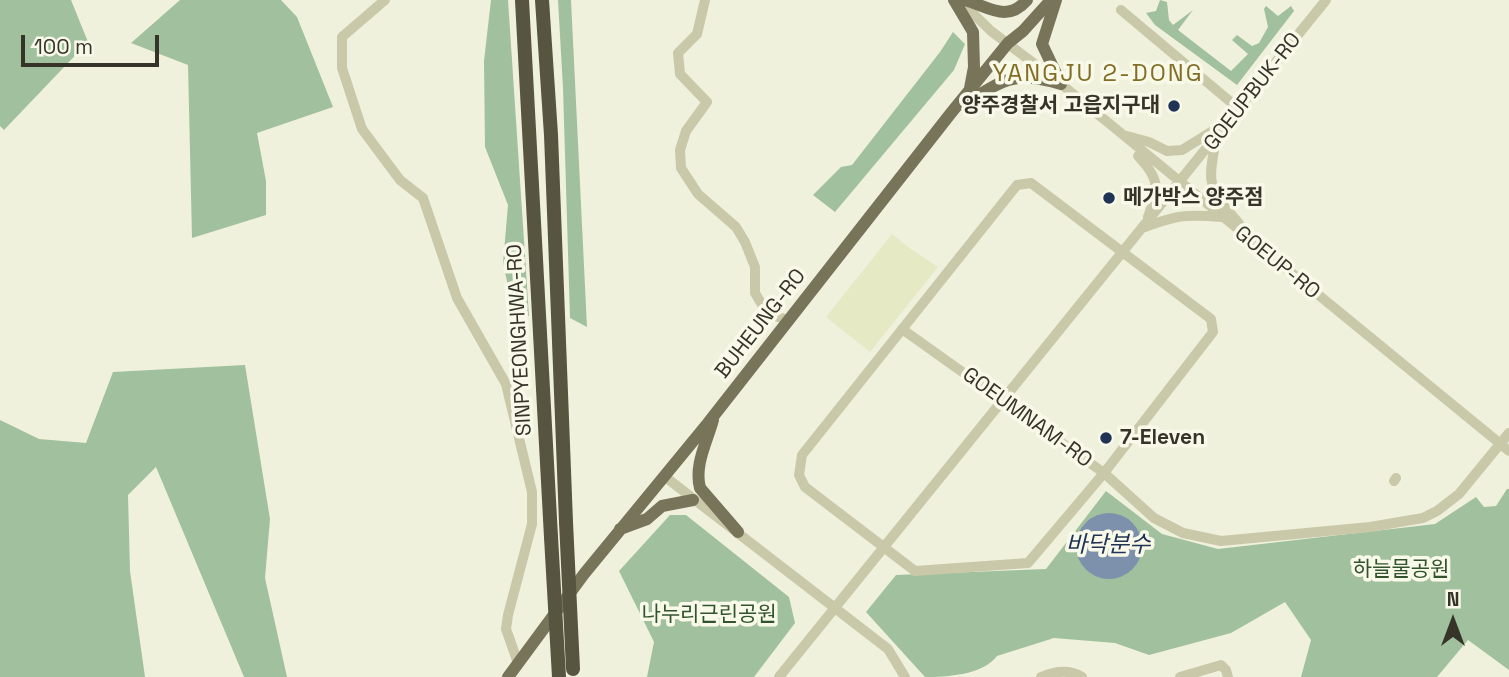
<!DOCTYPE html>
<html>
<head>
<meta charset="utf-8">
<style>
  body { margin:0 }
  #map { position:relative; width:1509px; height:677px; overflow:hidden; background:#f0f1dd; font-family:"Space Grotesk",sans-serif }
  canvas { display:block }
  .north { position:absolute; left:1418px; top:586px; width:70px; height:70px; -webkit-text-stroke:5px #f8f9e9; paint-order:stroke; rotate:0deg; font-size:19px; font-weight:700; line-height:28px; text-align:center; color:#363429 }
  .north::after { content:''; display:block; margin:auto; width:24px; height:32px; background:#363429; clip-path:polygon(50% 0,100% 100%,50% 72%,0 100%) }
  .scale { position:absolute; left:21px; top:35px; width:138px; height:32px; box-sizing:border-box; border:4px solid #363429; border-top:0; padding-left:9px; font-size:21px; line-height:24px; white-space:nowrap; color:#363429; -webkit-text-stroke:5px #f8f9e9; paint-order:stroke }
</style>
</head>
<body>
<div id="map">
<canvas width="1509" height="677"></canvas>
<div class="north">N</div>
<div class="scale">100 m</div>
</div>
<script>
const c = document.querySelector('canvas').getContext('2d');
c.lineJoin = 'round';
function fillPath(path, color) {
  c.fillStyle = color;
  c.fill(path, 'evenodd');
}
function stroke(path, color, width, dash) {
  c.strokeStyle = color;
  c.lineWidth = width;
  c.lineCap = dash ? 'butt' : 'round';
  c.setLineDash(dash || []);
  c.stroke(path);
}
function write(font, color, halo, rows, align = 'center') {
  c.font = font + ' "Space Grotesk","Noto Sans KR",sans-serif';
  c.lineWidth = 7;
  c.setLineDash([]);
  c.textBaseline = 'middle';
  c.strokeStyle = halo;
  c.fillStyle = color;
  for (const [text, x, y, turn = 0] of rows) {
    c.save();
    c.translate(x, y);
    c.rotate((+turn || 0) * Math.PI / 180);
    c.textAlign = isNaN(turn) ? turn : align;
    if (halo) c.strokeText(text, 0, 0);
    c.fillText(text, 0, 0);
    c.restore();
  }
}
const green = new Path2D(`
  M0,0h71l17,42 -84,88 -4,-4z
  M180,0h101l16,17 36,90 -76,26 9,48v34l-74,23 -4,-173 -57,-22z
  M491,0h17l21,316 -15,-3 -11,-50 5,-58 -23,-58 -1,-86z
  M558,0h13l16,327 -17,-9 -7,-230z
  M1160,0l7,2 2,18 4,5 20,-15 -15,20 53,41 17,-17 -16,-14 5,-5 15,11 7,-3 9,-16 -4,-18 2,-3 12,10 13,-10 3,5 -57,74 -82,-60 -9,-12 10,-2z
  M953,32l12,12 -11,26 -119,142 -22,-17 28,-28 11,-2 88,-113z
  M245,365l25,154 -5,59 22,99h-43l-88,-210 -28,28 2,76 15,106h-145v-257l39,19 47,4 27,-71z
  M1507,489h2v181l-41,-30 -31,37h-136l10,-37 -26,-38 -54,31 -82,22 -34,-12 -61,-5 -57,18c-14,19 -50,21 -72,21l-59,-65 30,-37 150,-6 60,-78 56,43 56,15 217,-25 41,-27 8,10 12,-1z
  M670,515h16l103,82 6,26 -41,54h-107l7,-35 -35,-71z`);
const plaza = new Path2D(`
  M892,234l16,13 30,20 -68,85 -44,-35z`);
const water = new Path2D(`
  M1076 546a33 33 0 1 1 66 0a33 33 0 1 1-66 0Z`);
const minor = new Path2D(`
  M385,0l-43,37v31l20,61 38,51 23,18 34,100 49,86 26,108v32l-24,91 -2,14 12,34
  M705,0l-8,34 -19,19 2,21 27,28 -21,29 -6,19 1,18 17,26 38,33 9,15 10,25v26l12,20 20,7
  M959,0l32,31 70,53 448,367
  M1121,10l118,99
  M1127,136l22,6 18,9 15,-1 42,-26
  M1216,140c-6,32 -11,46 13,72 7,8 12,12 15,23
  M1138,156c22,23 21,32 10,61
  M1031,183l180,136 2,13 -109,141 -76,90 -113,8 -110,-84 -6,-12 3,-20 215,-270z
  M1145,227c33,-12 41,-13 76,-10
  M902,329l202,144 50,45 29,15 38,8 149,-14 53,-9 14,-7 22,-17 50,-61
  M664,476l224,173 17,28
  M1394,481l2,-3
  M779,677l547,-677
  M1041,677c14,-6 28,-8 41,0
  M1180,677l41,-12 5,5 2,7`);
const major = new Path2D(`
  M954,0l19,32 1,35 -4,21
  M965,0c24,7 42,23 62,0
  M1056,0l-14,44 19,40
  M963,105c40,-25 50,-35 98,-21
  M713,420c-6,22 -19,45 -13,68l38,44
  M620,529l27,-10 15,-13 31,-6
  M508,677l76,-103 124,-151 243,-310 57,-70 15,-12 28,-31`);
const highway = new Path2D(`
  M522,0l29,537
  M542,0l9,135 15,387`);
const highwayBridge = new Path2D(`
  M566,522l7,147
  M551,537l8,140`);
const markers = [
  [1174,106,7,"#203556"],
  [1109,198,7,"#203556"],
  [1106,438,7,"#203556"]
];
const streetNames = [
  ["GOEUPBUK-RO",1253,92,-52],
  ["GOEUP-RO",1277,263,39],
  ["BUHEUNG-RO",761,324,-52],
  ["SINPYEONGHWA-RO",520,340,-93],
  ["GOEUMNAM-RO",1027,418,36]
];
const poiNames = [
  ["양주경찰서 고읍지구대",1160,106,"right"],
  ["메가박스 양주점",1123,198],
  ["7-Eleven",1120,438]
];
const parkNames = [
  ["하늘물공원",1401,570],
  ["나누리근린공원",709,615]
];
const waterNames = [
  ["바닥분수",1108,546]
];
const quarterNames = [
  ["YANGJU 2-DONG",1098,74]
];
fillPath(green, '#a1c09d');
fillPath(plaza, '#e5e9c4');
fillPath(water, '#7d91ad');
stroke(minor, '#c9c9a9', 10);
stroke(major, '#78745a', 12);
stroke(highway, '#575440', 14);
stroke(highwayBridge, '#575440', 14);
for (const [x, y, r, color] of markers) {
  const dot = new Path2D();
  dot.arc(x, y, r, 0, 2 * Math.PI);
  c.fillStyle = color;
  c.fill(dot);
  stroke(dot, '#f8f9e9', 2.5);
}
write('21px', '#363429', '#f8f9e9', streetNames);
write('bold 21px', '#363429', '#f8f9e9', poiNames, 'left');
write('21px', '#31542d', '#f8f9e9', parkNames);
write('italic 23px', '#203556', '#f8f9e9', waterNames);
c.letterSpacing = '2px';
write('24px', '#826e25', '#f8f9e9', quarterNames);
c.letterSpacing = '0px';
</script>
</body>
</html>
